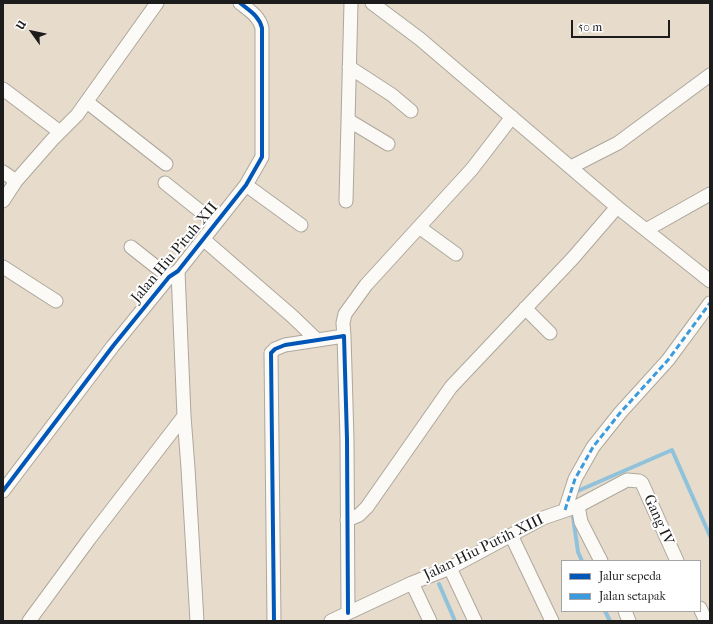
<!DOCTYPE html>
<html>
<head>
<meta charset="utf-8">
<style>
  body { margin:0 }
  #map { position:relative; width:713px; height:624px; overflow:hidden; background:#e7dccb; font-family:"IM FELL French Canon",serif }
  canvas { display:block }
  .frame { position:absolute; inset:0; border:4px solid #1c1c1c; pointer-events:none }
  .legend { position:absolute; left:561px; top:560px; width:140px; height:52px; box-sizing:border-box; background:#fff; border:1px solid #a4a4a4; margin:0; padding:5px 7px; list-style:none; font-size:12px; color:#1c1c1c }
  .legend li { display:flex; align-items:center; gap:8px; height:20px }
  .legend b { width:20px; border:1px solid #a4a4a4 }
  .north { position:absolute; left:12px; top:12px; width:40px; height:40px; -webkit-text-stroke:3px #fff; paint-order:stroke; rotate:303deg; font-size:11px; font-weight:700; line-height:16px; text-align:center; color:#1c1c1c }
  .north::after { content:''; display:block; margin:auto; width:14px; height:18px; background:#1c1c1c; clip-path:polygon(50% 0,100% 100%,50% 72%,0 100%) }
  .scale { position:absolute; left:571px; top:20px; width:99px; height:18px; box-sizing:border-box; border:2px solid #1c1c1c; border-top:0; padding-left:5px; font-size:12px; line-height:14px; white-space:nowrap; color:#1c1c1c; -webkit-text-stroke:3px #fff; paint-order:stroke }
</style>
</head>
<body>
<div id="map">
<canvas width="713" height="624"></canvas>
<div class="frame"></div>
<ul class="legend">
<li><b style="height:5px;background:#0057b8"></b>Jalur sepeda</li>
<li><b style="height:5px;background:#3c9bdf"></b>Jalan setapak</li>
</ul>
<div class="north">U</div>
<div class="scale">50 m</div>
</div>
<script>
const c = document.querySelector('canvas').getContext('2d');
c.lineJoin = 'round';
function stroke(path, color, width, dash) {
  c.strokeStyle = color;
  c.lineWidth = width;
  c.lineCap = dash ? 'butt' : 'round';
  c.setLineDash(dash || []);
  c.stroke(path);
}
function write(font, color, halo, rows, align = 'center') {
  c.font = font + ' "IM FELL French Canon",serif';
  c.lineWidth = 4;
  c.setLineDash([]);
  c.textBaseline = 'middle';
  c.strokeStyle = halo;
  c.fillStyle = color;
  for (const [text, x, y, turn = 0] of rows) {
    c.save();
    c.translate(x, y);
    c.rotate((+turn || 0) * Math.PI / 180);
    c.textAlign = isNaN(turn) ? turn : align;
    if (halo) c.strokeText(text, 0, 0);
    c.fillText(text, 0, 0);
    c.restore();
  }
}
const stream = new Path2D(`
  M573,493l99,-43 38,86
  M572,510l6,42 4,9
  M439,584l16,37
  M605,611l5,10`);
const street = new Path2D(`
  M372,3l48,36 197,168 93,74
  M349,67l43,28 19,16
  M3,89l57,43
  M87,102l79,62
  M348,120l40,24
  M571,167l47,-24 92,-68
  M3,172l13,9
  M165,183l50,40
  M246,185l55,40
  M3,201l13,-20 36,-41 25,-25 80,-112
  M346,201l5,-198
  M419,227l37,27
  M646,230l64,-36
  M203,239l89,77 25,24
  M131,247l38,30
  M3,267l53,34
  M178,271l6,145 4,52 9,153
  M525,308l25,25
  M344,336l-1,-13 2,-9 21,-29 106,-116 40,-52
  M3,491l110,-145 56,-69 9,-6 68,-86 16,-28v-129c-3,-12 -12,-17 -22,-25
  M578,506l3,16 20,39
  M565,510l10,-31 18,-32 27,-34 48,-53 42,-57
  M347,520l12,-5 8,-8 84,-120 122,-129 44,-51
  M511,535l41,86
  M450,568l25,53
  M412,583l18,38
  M700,608l6,13
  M625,611l4,10
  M29,621l61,-83 94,-122
  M274,621l-3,-268 4,-4 10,-4 59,-9 3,103 1,174
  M331,621l81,-38 38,-15 93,-50 35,-12 49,-26 12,1 3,2 35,78`);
const quiet = new Path2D(`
  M565,510l10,-31 18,-32 27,-34 48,-53 42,-57`);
const cycleway = new Path2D(`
  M3,491l110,-145 56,-69 9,-6 68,-86 16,-28v-129c-3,-12 -12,-17 -22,-25
  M274,621l-3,-268 4,-4 10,-4 59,-9 3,103 1,174`);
const streetNames = [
  ["Jalan Hiu Pituh XII",175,253,-50],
  ["Gang IV",658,520,66],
  ["Jalan Hiu Putih XIII",484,548,-26]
];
stroke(stream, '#90c2dc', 4);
stroke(street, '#aea79c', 15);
stroke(street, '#fbfaf7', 13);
stroke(quiet, '#3c9bdf', 3, [6, 3]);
stroke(cycleway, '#0057b8', 4);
write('15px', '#1c1c1c', '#fff', streetNames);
</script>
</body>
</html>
